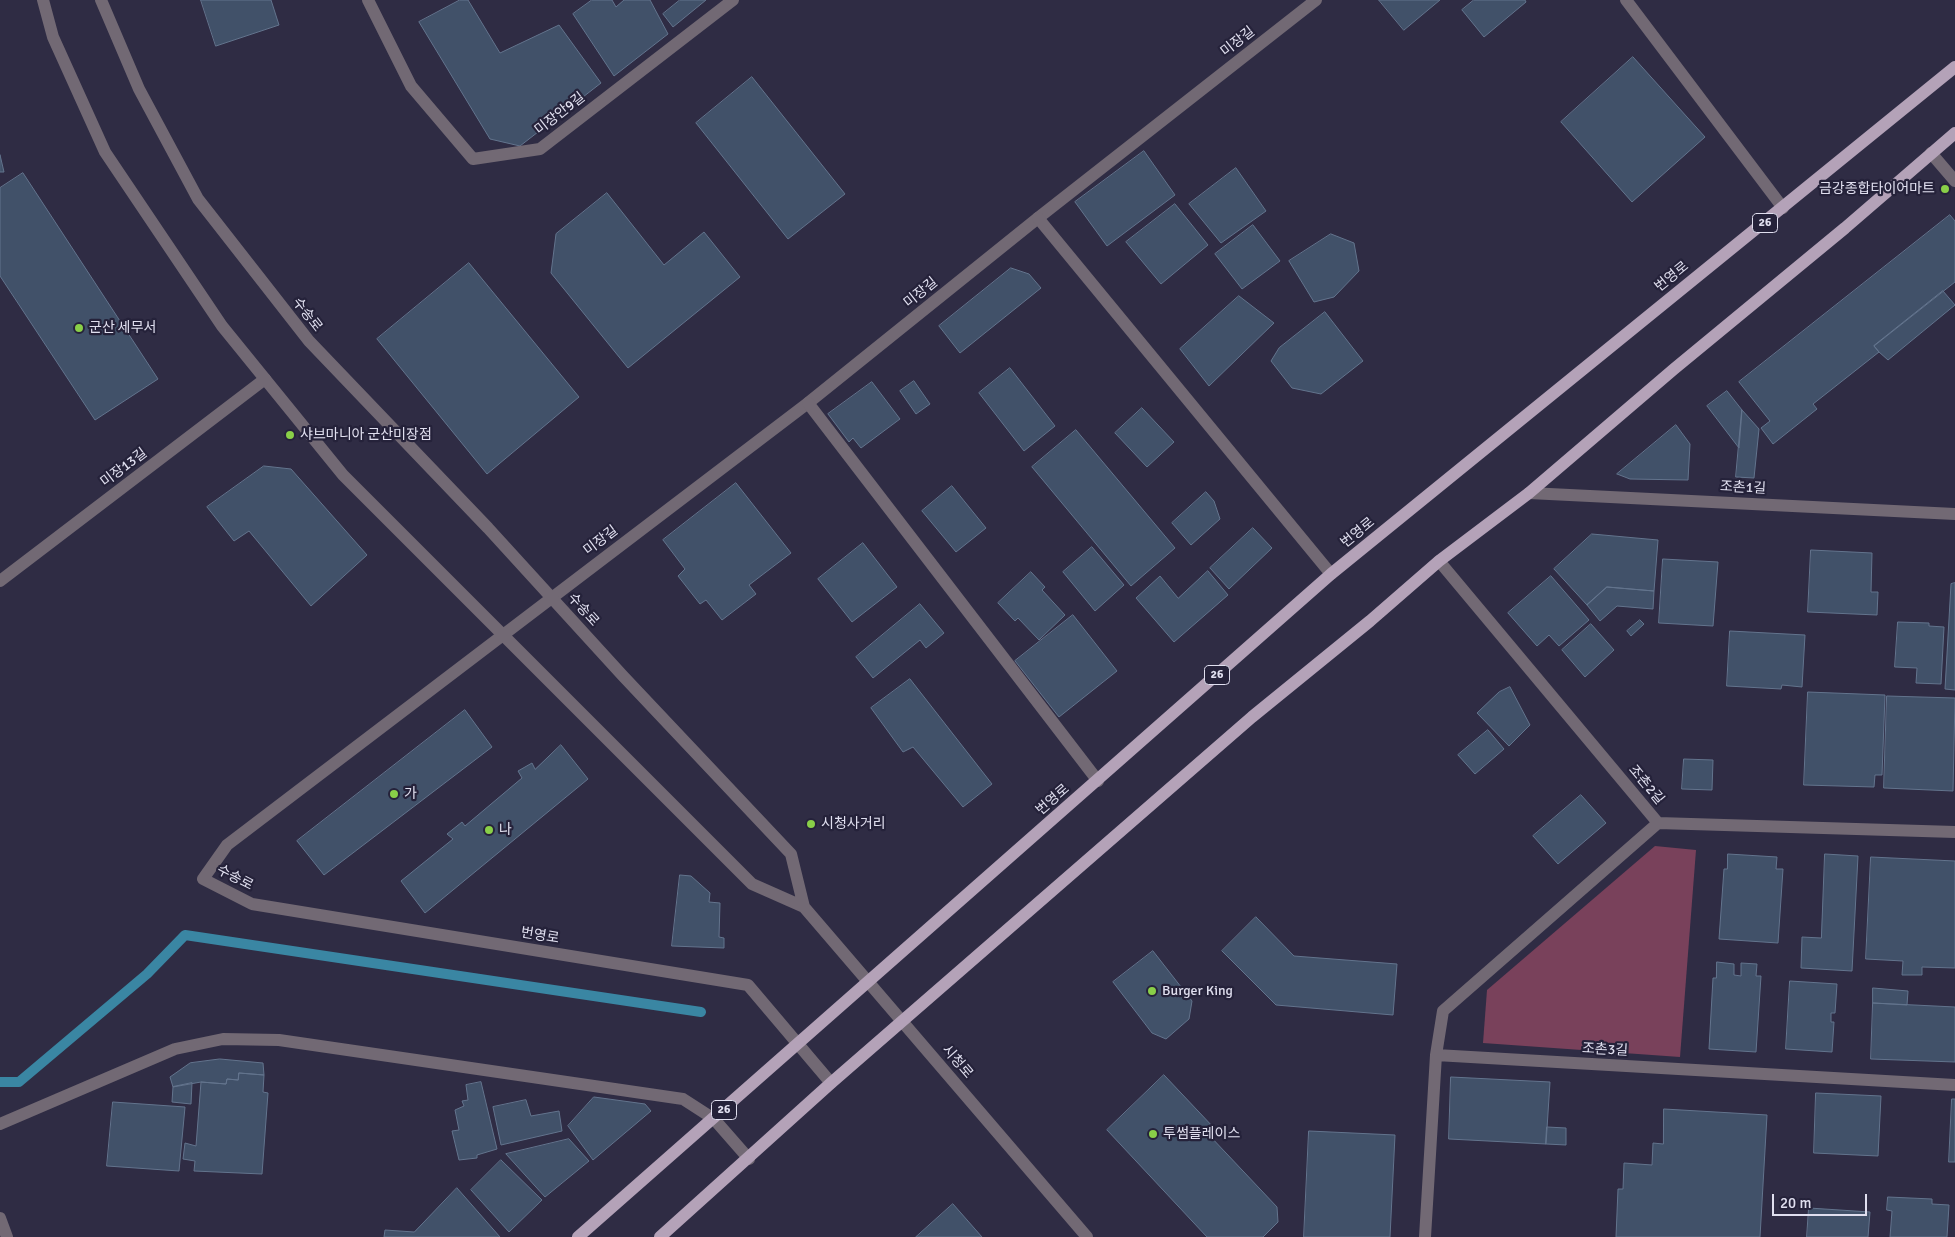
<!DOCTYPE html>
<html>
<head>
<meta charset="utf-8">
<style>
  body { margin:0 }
  #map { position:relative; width:1955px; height:1237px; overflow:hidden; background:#2f2c44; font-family:Signika,sans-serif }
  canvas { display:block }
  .scale { position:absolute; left:1772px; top:1194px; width:95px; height:22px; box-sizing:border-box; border:2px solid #e0dfef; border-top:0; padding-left:6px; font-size:15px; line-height:18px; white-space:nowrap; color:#e0dfef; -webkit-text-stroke:4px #25223a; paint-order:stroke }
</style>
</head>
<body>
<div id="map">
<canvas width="1955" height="1237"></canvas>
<div class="scale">20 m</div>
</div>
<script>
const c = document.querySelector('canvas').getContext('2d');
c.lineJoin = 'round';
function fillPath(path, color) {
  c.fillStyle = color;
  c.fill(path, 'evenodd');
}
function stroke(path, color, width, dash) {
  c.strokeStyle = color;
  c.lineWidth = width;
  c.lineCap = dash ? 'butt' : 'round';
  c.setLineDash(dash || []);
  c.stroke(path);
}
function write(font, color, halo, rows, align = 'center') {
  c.font = font + ' Signika,"Noto Sans KR",sans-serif';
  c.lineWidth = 4.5;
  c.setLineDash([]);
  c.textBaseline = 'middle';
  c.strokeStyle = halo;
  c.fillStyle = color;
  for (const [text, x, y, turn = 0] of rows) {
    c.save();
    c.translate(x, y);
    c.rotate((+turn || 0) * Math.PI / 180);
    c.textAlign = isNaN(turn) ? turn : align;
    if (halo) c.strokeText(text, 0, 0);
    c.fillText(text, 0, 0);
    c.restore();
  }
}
const green = new Path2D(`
  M1655,846l41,4 -16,207 -197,-14 4,-53z`);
const stream = new Path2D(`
  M0,1082h19l128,-108 38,-39 516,77`);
const building = new Path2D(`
  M201,0h70l8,25 -63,21z
  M460,0h8l32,53 59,-28 42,58 -81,63 -30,-7 -71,-117z
  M592,0h20l4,7 8,-7h26l18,34 -54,42 -41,-62z
  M680,0h26l-33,27 -10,-13z
  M1379,0h61l-36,30z
  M1474,0h51l1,2 -42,35 -22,-27z
  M1633,57l72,80 -73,65 -71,-80z
  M752,77l93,117 -57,45 -92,-116z
  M1144,151l31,44 -68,51 -32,-44z
  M0,155l4,17h-4z
  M1236,168l30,43 -45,32 -32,-39z
  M23,173l135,206 -63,41 -95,-144v-88z
  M607,193l57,72 40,-33 36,45 -112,91 -77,-95 5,-39z
  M1175,204l33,41 -47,39 -35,-42z
  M1950,215l5,6v61l-81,64 5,6 -66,52 4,5 -44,35 -12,-16 9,-7 -31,-39z
  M1253,225l27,36 -38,28 -27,-35z
  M1331,234l23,9 5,28 -25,26 -20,5 -25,-41z
  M469,263l110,134 -92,77 -110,-135z
  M1011,268l18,6 12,14 -81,65 -21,-27z
  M1943,291l12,14 -67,55 -9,-8 -5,-6z
  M1239,296l35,27 -65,63 -29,-37z
  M1325,312l38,49 -42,33 -29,-6 -21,-27 8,-13z
  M1010,368l45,58 -31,25 -45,-58z
  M914,381l16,23 -14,10 -16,-23z
  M872,382l28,37 -39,29 -8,-10 -4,4 -21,-28z
  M1727,391l15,19 -3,38 -32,-42z
  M1142,408l32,34 -27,25 -32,-34z
  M1742,410l17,19 -5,49 -18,-1z
  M1676,425l14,19 -2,36 -58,-1 -13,-5z
  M1076,430l99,118 -44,38 -99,-119z
  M264,466l27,3 76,86 -56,51 -62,-75 -15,10 -27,-34z
  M736,483l55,70 -42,32 7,9 -34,26 -16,-20 -6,4 -22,-28 7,-7 -22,-29z
  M952,486l34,42 -30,24 -34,-41z
  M1206,492l8,9 6,18 -29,26 -19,-22z
  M1253,528l19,20 -43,41 -19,-21z
  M1592,534l66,6 -4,51 -47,-4 -20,18 -33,-36z
  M863,543l34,44 -45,35 -34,-43z
  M1092,547l32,38 -29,26 -32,-39z
  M1811,550l61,3 -1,39h7l-1,23 -69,-3z
  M1663,559l55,3 -5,64 -54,-3z
  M1208,571l20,24 -54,47 -38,-44 24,-22 18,22z
  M1031,572l14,15 -3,3 23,25 -26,25 -21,-22 -3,3 -17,-18z
  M1551,576l38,44 -30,26 -10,-11 -12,11 -29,-33z
  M1955,583v107l-10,-1 6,-105z
  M1607,587l47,4 -1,18 -36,-3 -17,15 -13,-16z
  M920,604l24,29 -18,15 -6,-8 -47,38 -17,-21z
  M1073,615l44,56 -58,46 -44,-56z
  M1640,620l4,4 -13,12 -4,-5z
  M1898,622l31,1v3l15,1 -3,57 -25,-1 1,-15 -22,-1z
  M1591,624l23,26 -29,27 -23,-27z
  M1730,631l75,4 -3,52 -20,-2 -1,4 -54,-3z
  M910,679l82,105 -29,23 -50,-60 -10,5 -32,-44z
  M1510,687l20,38 -21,21 -32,-33 22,-21z
  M1808,692l77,3 -3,80h-7l-1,12 -70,-2z
  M1887,696l68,2 -2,93 -69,-3z
  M465,710l27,37 -168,128 -27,-34z
  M1488,730l16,19 -29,25 -17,-19z
  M561,745l27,34 -163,134 -24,-32 52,-42 -6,-5 15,-12 3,4 57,-48 -4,-7 14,-8 3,6z
  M1684,759l29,1 -1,30 -30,-1z
  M1581,795l25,28 -48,41 -25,-28z
  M1728,854l49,3 -1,12h7l-5,74 -59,-4 5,-70h3z
  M1825,854l33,2 -6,115 -51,-3 1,-31 19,1z
  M1871,857l84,4v107l-33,-1v8h-20l1,-14 -37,-2z
  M680,875l11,1 19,17 -1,9 11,1 -1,34 5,1v10l-52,-2z
  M1256,917l38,39 103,8 -4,51 -117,-10 -54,-54z
  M1153,951l39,50 -3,18 -23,20 -14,-6 -39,-51z
  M1717,962l17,2v11l7,1v-13l16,1 -1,12h5l-5,76 -47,-3 4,-71h3z
  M1790,981l47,3 -2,29h-4v9h3l-2,30 -46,-3z
  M1873,988l35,3 -1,14 -34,-2z
  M1873,1003l82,4v55l-84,-3z
  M220,1059l43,4 1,12 -25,-2 -1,7 -11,-1 -1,5 -25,-2 -28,5 -3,-10 20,-14z
  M239,1073l25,2 -1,17 5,1 -6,81 -68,-3 1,-10 -12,-2 2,-16 11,3 5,-64 25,2 1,-5 11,1z
  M1164,1075l51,54 -6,6 68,72 1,15 -15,15h-56l-100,-107z
  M1451,1077l99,5 -4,62 -97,-5z
  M481,1082l16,67 -20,6v3l-18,2 -7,-29 7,-1 -4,-20 9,-4 -2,-5 6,-1 -2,-15z
  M192,1083l-1,21 -19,-2 1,-15z
  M1816,1093l65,3 -3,60 -64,-3z
  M594,1097l51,7 6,7 -58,49 -25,-34z
  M1952,1099h3v63h-6z
  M526,1100l5,16 28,-5 3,20 -61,14 -8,-38z
  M113,1102l72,5 -6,64 -72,-5z
  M1664,1109l103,6 -7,122h-144l2,-48h5l1,-26 28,2 1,-22 10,1z
  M1547,1127l19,1v17l-20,-1z
  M1309,1131l86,4 -5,102h-86z
  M569,1139l20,22 -44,36 -39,-43z
  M501,1160l41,40 -33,32 -38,-42z
  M457,1188l43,49h-116l1,-7 29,2z
  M1888,1197l44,2v5l17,1 -2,32h-57l2,-26 -5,-1z
  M953,1204l29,33h-66z
  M1809,1208l61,4 -2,25h-61z`);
const service = new Path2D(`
  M1626,0l157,208
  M831,1083l-83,-98 -496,-81 -49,-25 24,-34 581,-442 230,-185 278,-218
  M0,1124l175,-75 48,-10 56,1 404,59 31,20 35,40
  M0,1218l7,19`);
const minor = new Path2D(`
  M368,0l43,86 62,73 67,-10 193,-149
  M1931,153l24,28
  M1038,218l293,356
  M808,403l290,378
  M1529,493l426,21
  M1439,561l219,262 297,9
  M0,581l265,-202
  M1436,1055l7,-44 215,-188
  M1425,1237l11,-182 519,30`);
const tertiary = new Path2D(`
  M43,0l10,37 52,115 117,174 121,149 409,409 52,23 -13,-53 -168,-178 -135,-148 -179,-187 -111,-142 -59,-110 -38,-89
  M804,907l283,330`);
const primary = new Path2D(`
  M578,1237l753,-663 624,-507
  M660,1237l171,-154 421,-366 118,-96 69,-60 90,-68 145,-124 171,-141 110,-95`);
const markers = [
  [1945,189,5,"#89cf48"],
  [79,328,5,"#89cf48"],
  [290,435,5,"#89cf48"],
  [394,794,5,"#89cf48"],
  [811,824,5,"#89cf48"],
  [489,830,5,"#89cf48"],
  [1152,991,5,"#89cf48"],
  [1153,1134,5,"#89cf48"]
];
const shields = [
  [1765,223,25],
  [1217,675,25],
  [724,1110,25]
];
const shieldNames = [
  ["26",1765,223],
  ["26",1217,675],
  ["26",724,1110]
];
const streetNames = [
  ["미장길",1238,42,-38],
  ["미장안9길",560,114,-38],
  ["번영로",1672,277,-39],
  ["미장길",921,293,-39],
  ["수송로",307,315,52],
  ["미장13길",124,468,-37],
  ["조촌1길",1743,488,3],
  ["번영로",1358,533,-39],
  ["미장길",601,541,-37],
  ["수송로",583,610,48],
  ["조촌2길",1646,785,50],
  ["번영로",1053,800,-41],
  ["수송로",235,878,27],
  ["번영로",540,936,9],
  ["조촌3길",1605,1050,3],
  ["시청로",957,1062,49]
];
const poiNames = [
  ["금강종합타이어마트",1935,189,"right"],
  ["군산 세무서",89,328],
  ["샤브마니아 군산미장점",300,435],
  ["가",404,794],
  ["시청사거리",821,824],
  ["나",499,830],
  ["Burger King",1162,991],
  ["투썸플레이스",1163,1134]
];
fillPath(green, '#79415b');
stroke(stream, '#3a86a3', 10);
fillPath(building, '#415169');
stroke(building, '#63748d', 1);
stroke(service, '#726974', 12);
stroke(minor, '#726974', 12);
stroke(tertiary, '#726974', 12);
stroke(primary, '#b4a2b8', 12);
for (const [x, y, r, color] of markers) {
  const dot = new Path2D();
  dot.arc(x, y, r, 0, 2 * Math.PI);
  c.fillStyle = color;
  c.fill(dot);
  stroke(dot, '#25223a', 2);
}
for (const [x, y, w] of shields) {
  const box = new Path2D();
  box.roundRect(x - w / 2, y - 9.5, w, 19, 4);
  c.fillStyle = '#25223a';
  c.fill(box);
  stroke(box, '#e0dfef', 1);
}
write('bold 12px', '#e0dfef', null, shieldNames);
write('14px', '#e0dfef', '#25223a', streetNames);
write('14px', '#e0dfef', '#25223a', poiNames, 'left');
</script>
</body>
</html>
